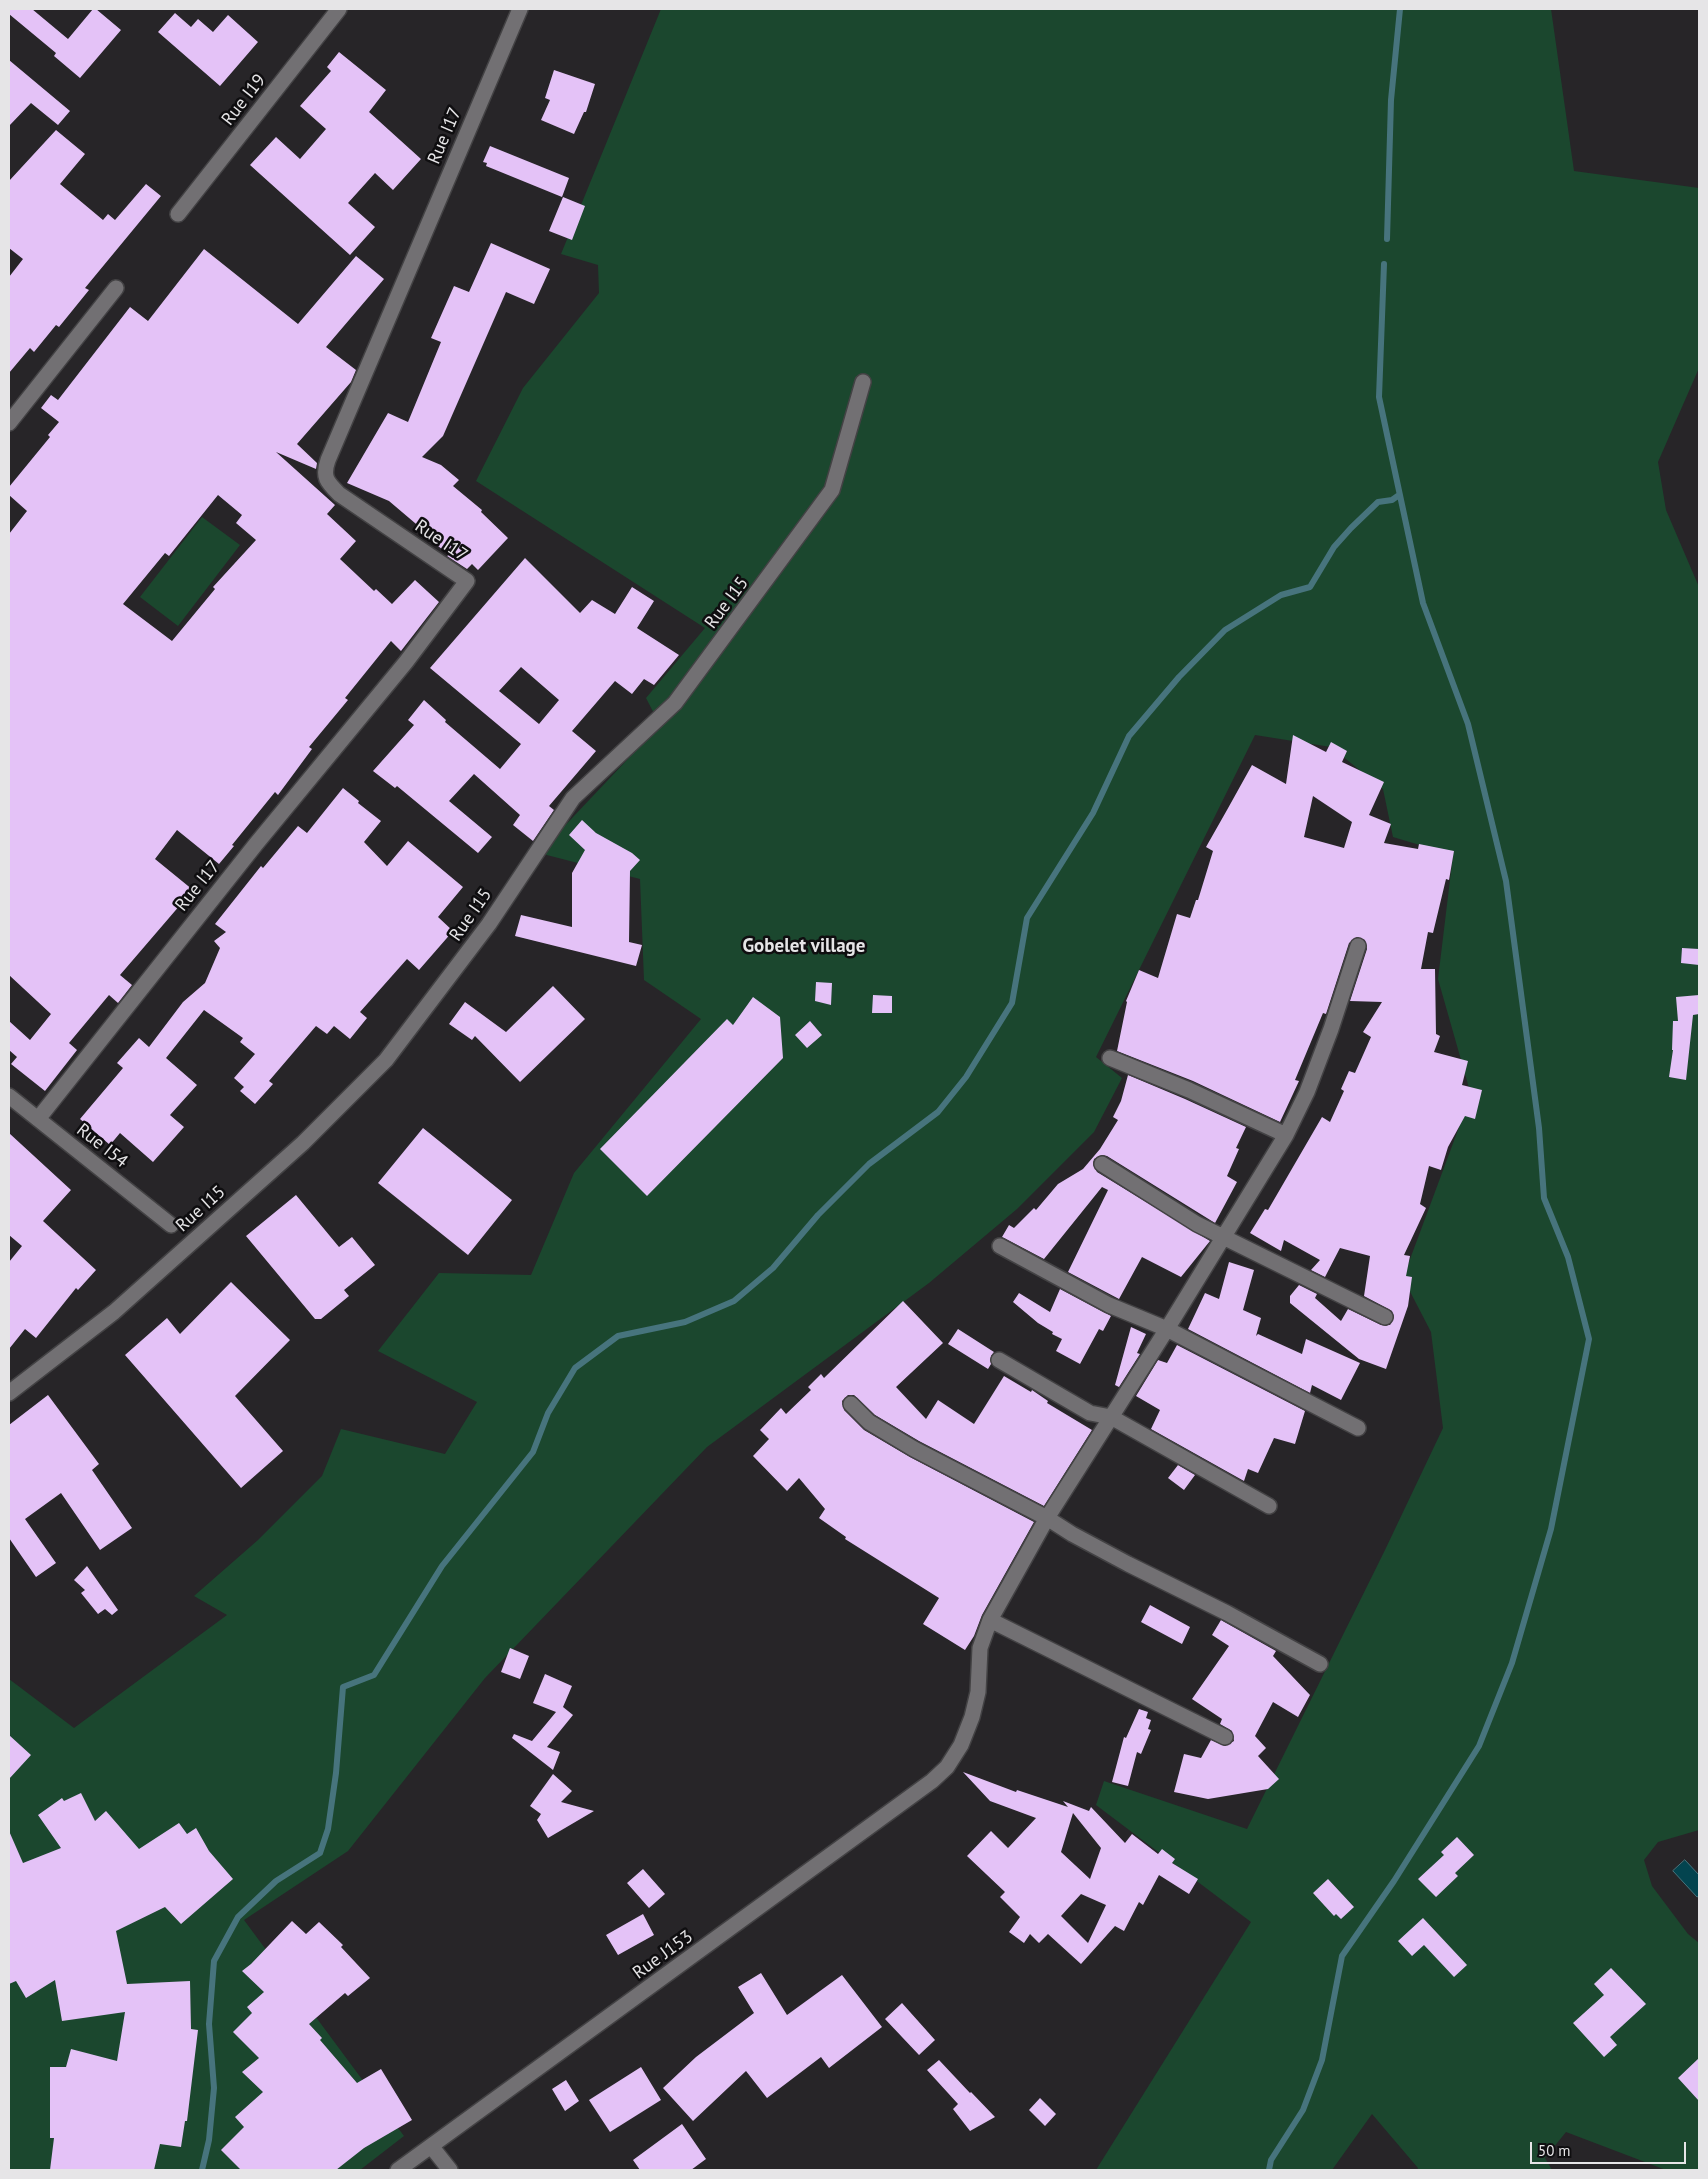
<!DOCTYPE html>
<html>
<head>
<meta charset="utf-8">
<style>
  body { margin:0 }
  #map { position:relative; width:1708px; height:2179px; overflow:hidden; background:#272528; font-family:"PT Sans",sans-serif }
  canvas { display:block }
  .frame { position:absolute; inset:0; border:10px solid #e6e5e7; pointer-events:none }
  .scale { position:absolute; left:1530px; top:2142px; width:156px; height:22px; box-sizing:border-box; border:2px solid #e6e5e7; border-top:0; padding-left:6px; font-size:15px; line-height:18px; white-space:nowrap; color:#e6e5e7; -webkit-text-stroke:4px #0f0e10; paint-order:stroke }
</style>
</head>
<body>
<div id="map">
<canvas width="1708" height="2179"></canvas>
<div class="frame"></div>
<div class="scale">50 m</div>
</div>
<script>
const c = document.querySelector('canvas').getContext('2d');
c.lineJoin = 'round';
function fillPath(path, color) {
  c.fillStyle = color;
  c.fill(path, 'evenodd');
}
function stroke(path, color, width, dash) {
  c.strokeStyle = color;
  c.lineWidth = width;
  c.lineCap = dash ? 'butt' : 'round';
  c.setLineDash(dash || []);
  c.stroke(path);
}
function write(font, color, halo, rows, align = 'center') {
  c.font = font + ' "PT Sans",sans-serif';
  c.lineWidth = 5;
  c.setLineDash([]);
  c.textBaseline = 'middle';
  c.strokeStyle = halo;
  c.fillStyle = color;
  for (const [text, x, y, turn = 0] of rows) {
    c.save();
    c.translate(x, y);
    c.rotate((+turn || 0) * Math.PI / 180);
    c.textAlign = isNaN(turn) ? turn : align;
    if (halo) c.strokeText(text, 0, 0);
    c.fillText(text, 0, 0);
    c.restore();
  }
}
const green = new Path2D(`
  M661,9h890l23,162 125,17v180l-41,94 8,48 33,77v1243l-41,12 -14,18 8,26 36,48 11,9v227h-33l-100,-38 -21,26 7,12h-135l1,-2 -46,-54 -40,56h-236l155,-248 -155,-117 8,-24 143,48 138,-279 58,-122 -12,-96 -28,-54 68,-183 -33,-116 15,-124 -60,-18 -10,-48 -52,-42 -76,-12 -159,322 26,21 -28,54 -77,77 -88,74 -222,164 -222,231 -137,173 -104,69 160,216 -44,34h-351v-491l65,49 153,-113 -33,-19 64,-56 64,-64 19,-47 104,25 32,-52 -99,-51 61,-78 92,2 43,-102 127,-154 -57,-39 -4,-101 -101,-26 121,-128 -14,-27 59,-70 -229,-147 47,-93 76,-95 -1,-28 -37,-11z
  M202,517l38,28 -62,81 -38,-29z`);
const water = new Path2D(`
  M1685,1860l14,15v21l-2,1 -24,-26z`);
const stream = new Path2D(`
  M1387,239l4,-139 9,-91
  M202,2170l7,-30 5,-52 -5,-64 5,-63 24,-44 38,-36 44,-28 8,-24 8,-56 7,-86 31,-12 68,-109 91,-114 15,-39 27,-45 43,-32 67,-14 49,-21 39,-33 45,-53 51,-51 69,-52 28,-35 46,-74 15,-85 66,-105 36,-77 50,-59 46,-47 56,-35 29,-8 24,-40 17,-19 27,-26 14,-2 7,-5
  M1269,2170l2,-10 32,-50 19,-50 20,-104 52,-75 85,-135 33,-83 39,-134 38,-190 -21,-82 -24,-59 -5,-70 -33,-247 -38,-157 -45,-121 -44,-206 5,-133`);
const building = new Path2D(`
  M9,9h23l36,30 25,-30h3l25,21 -41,48 -26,-22 2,-3 -47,-39z
  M175,13l16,14 7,-8 15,13 15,-17 30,27 -38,44 -62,-54z
  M339,52l47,38 -17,22 52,47 -28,31 -18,-17 -27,30 27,24 -25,28 -100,-90 26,-28 24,22 26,-30 -26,-23 31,-35 -4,-4z
  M9,60l61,51 -12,14 -27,-22 -22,23z
  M554,70l41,14 -9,28h-2l-10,22 -33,-14 9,-20 -5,-2z
  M56,130l29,24 -25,30 43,36 5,-6 7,6 31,-36 15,12 -76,92 4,2 -30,37 -3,-2 -22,27 -4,-4 -21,25v-96l14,-18 -14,-11v-67z
  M490,146l79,32 -7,19 -76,-31 1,-3 -4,-1z
  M563,197l22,9 -13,34 -23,-9z
  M491,243l59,26 -16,35 -28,-12 -63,144 -21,21 19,8 18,15 -6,6 29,24 -1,2 27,26 -30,32 -6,-6 -5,5 -20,-13 2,-1 -29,-24 2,-2 -33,-28 -42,-18 41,-70 20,9 33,-80 -10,-4 23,-52 15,6z
  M204,249l94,75 58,-68 28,23 -58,68 30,23 -5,12 -54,62 20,19 -1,6 -40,-17 59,53 -8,9 29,27 -16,18 34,32 2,-2 16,15 23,-24 24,22 -38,49 -10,-10 -46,57 3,2 -39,47 3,2 -34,46 -3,-3 -43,53 2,1 -15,18 -42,-34 -22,29 38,31 -73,85 12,10 -14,18 -9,-8 -40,48 8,7 -32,41 -34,-27 6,-7 -8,-7v-29l21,19 21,-26 -42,-39v-441l18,-23 -18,-16v-8l41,-50 -2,-2 11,-13 -18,-14 10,-13 7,5 72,-93 18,14zM218,495l24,20 -6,8 20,17 -43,47 2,2 -43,52 -49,-37 42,-51 4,3z
  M525,558l55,55 12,-13 23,14 17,-27 22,14 -17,27 42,27 -25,30 -10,-6 -12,15 -17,-13 -43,50 24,20 -47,55 5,4 -21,31 -20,-16 7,-10 -46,-41 -25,27 43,36 -14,16 -81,-67 -2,2 -22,-17 41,-46 -6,-5 16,-20 22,20 -1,2 55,47 21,-25 -91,-76zM521,667l38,33 -20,24 -40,-33z
  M1293,735l33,17 5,-10 16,9 -5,11 42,20 -15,33 22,9 -7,19 34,6 1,-5 35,7 -5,29 -3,-1 -13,54 -5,-1 -7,37h14l1,65 4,2 -6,16 34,9 -6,24 20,5 -7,29 -10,-3 -17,31 -7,23 -12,-4 -9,38 6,4 -22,47 6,1 -4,20 6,1 -4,29 -22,63 -27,-10 -69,-56v-7l9,-11 18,9 -2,4 26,23 7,-12 33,16h9l4,-8 -2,-6 -28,-15 6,-40 -30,-8 -15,29 -14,-7 9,-10 -36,-20 -3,11 -31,-18 15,-24 3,1 54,-93 8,5 14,-31 -3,-2 8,-18 6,2 16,-36 -8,-5 19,-30 -32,-1 17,-52 -2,-9 -8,-3 -8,6 -23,71 -3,-1 -28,67 4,1 -19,41 -87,-41 -76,-30 10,-49 -1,-1 13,-31 19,8 19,-64 13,4 6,-18h2l15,-49 -7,-4 21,-37 25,-45 34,19zM1313,796l39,26 -8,26 -40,-11z
  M343,788l16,13 -1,2 23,18 -17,21 23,24 21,-25 55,46 -25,30 15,14 -34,39 -12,-11 -47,53 7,6 -17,21 -16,-13 -7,8 -11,-8 -47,55 4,3 -18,20 -15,-13 4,-4 -10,-9 21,-24 -15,-12 3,-4 -39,-28 -38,48 31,27 -27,30 14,12 -31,35 -33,-29 -10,12 -30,-26 43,-51 -6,-5 22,-25 10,9 34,-45 22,-19 15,-35 -6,-7 12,-9 -11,-8 46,-58 2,2 35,-42 9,7z
  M582,820l14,13 36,20 8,7 -10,11 -1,71 13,3 -6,21 -121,-30 6,-21 51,12v-54l13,-23 -16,-15z
  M1682,948l17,1v16l-18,-2z
  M816,982l16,1 -1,22 -16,-4z
  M553,986l32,33 -65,63 -45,-46 -3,4 -23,-16 16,-22 41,30z
  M873,995l19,1v17h-20z
  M1699,995v19l-6,1 -7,65 -17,-3 4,-27h-1l1,-29h5l-2,-24z
  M753,997l27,20 3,41 -136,138 -47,-47 127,-130 6,6z
  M810,1021l12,14 -15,13 -12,-13z
  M1128,1075l57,24 61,28 -10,21 3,1 -12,27 10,6 -22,41 -108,-67 -5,-1 -8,4 -1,5 4,8 113,69 -29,36 -39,-20 -23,42 -51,-27 40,-82 -6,-3 -58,72 -42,-22 7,-12 5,3 20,-20 2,2 22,-26 25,-15 17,-20 18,-29 -5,-3 8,-16z
  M423,1128l89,72 -44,55 -90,-72z
  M9,1133l62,57 -28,31 53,49 -18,20 -2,-2 -40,50 -11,-9 -16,20v-87l13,-16 -13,-11z
  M296,1195l43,52 13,-10 23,28 -31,25 5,6 -28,23h-6l-69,-83z
  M1229,1262l25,8 -11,40 18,8 -5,18 2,-2 44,20 4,-15 54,24 -19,37 -29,-15 -2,8 -122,-64 17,-36 14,6z
  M231,1282l59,58 -55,56 48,55 -42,37 -116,-133 42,-37 13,16z
  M1060,1289l51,27 -8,15 -4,-2 -19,35 -24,-13 6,-12 -10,-5 1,-2 -15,-9 -25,-21 6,-9 31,19z
  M903,1301l40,42 -47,44 30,32 12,-19 36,24 30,-48 27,16 1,-2 16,11 -1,2 45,27 -48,76 -125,-65 -44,-26 -21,-20h-6l-6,6 2,9 20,20 46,27 124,65 -52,93 -8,21 -9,14 -42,-26 16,-26 -94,-59 1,-2 -27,-19 6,-9 -26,-31 -12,13 -34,-35 16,-17 -9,-9 21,-22 5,6 25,-24 -3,-3 13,-13 3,4z
  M1131,1327l15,7 -9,19 3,1 -21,33 -4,-2z
  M958,1329l36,23 -3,4v8l-3,5 -40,-25z
  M1177,1345l128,66 -10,33 -21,-6 -16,35 -10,-4 -4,12 -93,-52 9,-19 -24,-14 22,-36 9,3z
  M48,1395l51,69 -7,6 40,58 -32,22 -39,-57 -36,26 31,44 -20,14 -27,-39v-113z
  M1178,1465l17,10 -11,15 -16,-12z
  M87,1566l31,44 -6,5 -7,-6 -7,5 -17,-21 4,-3 -11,-10z
  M1150,1605l40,22 -8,17 -41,-22z
  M1221,1620l55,31 -3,5 37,39 -12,22 -25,-15 -18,34 11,12 -8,8 21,23 -11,10 -60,10 -34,-7 10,-38 17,4 10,-18 14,6 9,-5 -2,-10 -12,-7 2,-5 -30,-20 37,-53 -17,-11z
  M510,1648l19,8 -9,23 -19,-7z
  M545,1674l27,12 -9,21 10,8 -26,32 13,5 -7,18 -41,-32 2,-4 18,7 24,-29 -23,-9z
  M1139,1709l9,3 -2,6 5,2 -3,9 3,1 -10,24 -4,-2 -9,34 -16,-4 12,-45 2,1z
  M9,1735l22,20 -22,24z
  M963,1772l53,20 1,-2 51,17 -5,-6 26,10 2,-4 34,36 7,-9 26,20 4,-5 13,10 -3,4 26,16 -9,15 -30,-19 -16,30 -4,-3 -15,29 -9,-5 -34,38 -33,-30 -9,9 -9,-9 -6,9 -15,-11 11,-15 -20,-20 5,-5 -38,-36 24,-25 17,17 28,-30 -46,-17zM1073,1813l28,35 -11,31 -29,-27zM1081,1894l25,11 -18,38 -27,-27z
  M553,1774l19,17 -11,11 33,9 -46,27 -11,-18 4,-6 -11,-8z
  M81,1793l14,28 11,-10 33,38 40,-26 8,11 9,-6 13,23 24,28 -52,45 -16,-17 -49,24 11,53 63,-3 1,48 7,1 -11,91h-2l-4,26 -21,-3 -6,26h-104l4,-32h-4v-71h16l5,-18 46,12 8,-49 -63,9 -7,-41 -29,18 -10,-17 -7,3v-153l14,32 38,-15 -23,-33 24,-17 2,3z
  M1457,1837l17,18 -19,18 3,3 -22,21 -18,-18 26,-24 -3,-3z
  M643,1869l22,25 -16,14 -22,-25z
  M1328,1879l26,28 -13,12 -5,-5 -2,2 -21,-23z
  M643,1914l11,21 -36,20 -12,-20z
  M1423,1918l44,47 -13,12 -30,-32 -12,11 -14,-15z
  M292,1921l14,13 13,-12 24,23 -2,2 29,31 -22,18 -3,-3 -36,31 13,14 -2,2 37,43 24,-14 31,51 -48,28 -28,22h-95l-20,-20 23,-23 -9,-10 28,-25 -21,-20 17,-14 -26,-26 19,-19 -5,-6 17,-15 -22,-21 9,-7z
  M1611,1968l35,36 -36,33 7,8 -13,12 -31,-34 31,-28 -10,-11z
  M761,1973l26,42 55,-40 40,52 -53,41 -8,-11 -54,41 -21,-27 -53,50 -30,-33 33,-31 58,-44 -16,-26z
  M902,2003l33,37 -16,15 -34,-36z
  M1699,2058v43l-21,-23z
  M939,2060l31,33 1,-1 24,25 -25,14 -17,-22 5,-5 -31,-34z
  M641,2067l20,33 -51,32 -21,-32z
  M566,2080l13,21 -14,10 -13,-22z
  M1040,2098l16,16 -11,12 -16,-16z
  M682,2124l24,35 -15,11h-51l-7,-10z`);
const minor = new Path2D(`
  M178,214l161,-205
  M9,423l107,-135
  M1110,1058l79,32 97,45
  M9,1096l162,129
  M38,1119l218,-275 150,-182 61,-81 -128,-87c-12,-12 -17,-17 -11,-34l192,-451
  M1102,1164l95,60 188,93
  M1000,1246l109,59 58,24 191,99
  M999,1360l91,53 21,4 158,89
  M9,1393l105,-81 189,-169 83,-83 103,-136 84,-126 102,-95 157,-213 31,-108
  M851,1404l18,18 45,27 133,69 25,16 56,30 99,49 93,51
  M990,1620l235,117
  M431,2146l19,24
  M398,2170l534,-389 15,-14 14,-22 11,-28 6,-25 2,-44 10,-28 57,-102 120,-189 119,-194 21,-43 24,-63 27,-83`);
const streetNames = [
  ["Rue I19",244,100,-52],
  ["Rue I17",445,136,-67],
  ["Rue I17",441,541,34],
  ["Rue I15",727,603,-53],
  ["Rue I17",198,886,-51],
  ["Rue I15",471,915,-55],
  ["Rue I54",102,1146,38],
  ["Rue I15",201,1209,-42],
  ["Rue J153",663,1955,-36]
];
const neighbourhoodNames = [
  ["Gobelet village",804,947]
];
fillPath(green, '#1b472e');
fillPath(water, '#03444f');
stroke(water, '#47747d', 1);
stroke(stream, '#47747d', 6);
fillPath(building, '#e4c2f7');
stroke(minor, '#434244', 18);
stroke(minor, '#727073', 15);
write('18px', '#e6e5e7', '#0f0e10', streetNames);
write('bold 19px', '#e6e5e7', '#0f0e10', neighbourhoodNames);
</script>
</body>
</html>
